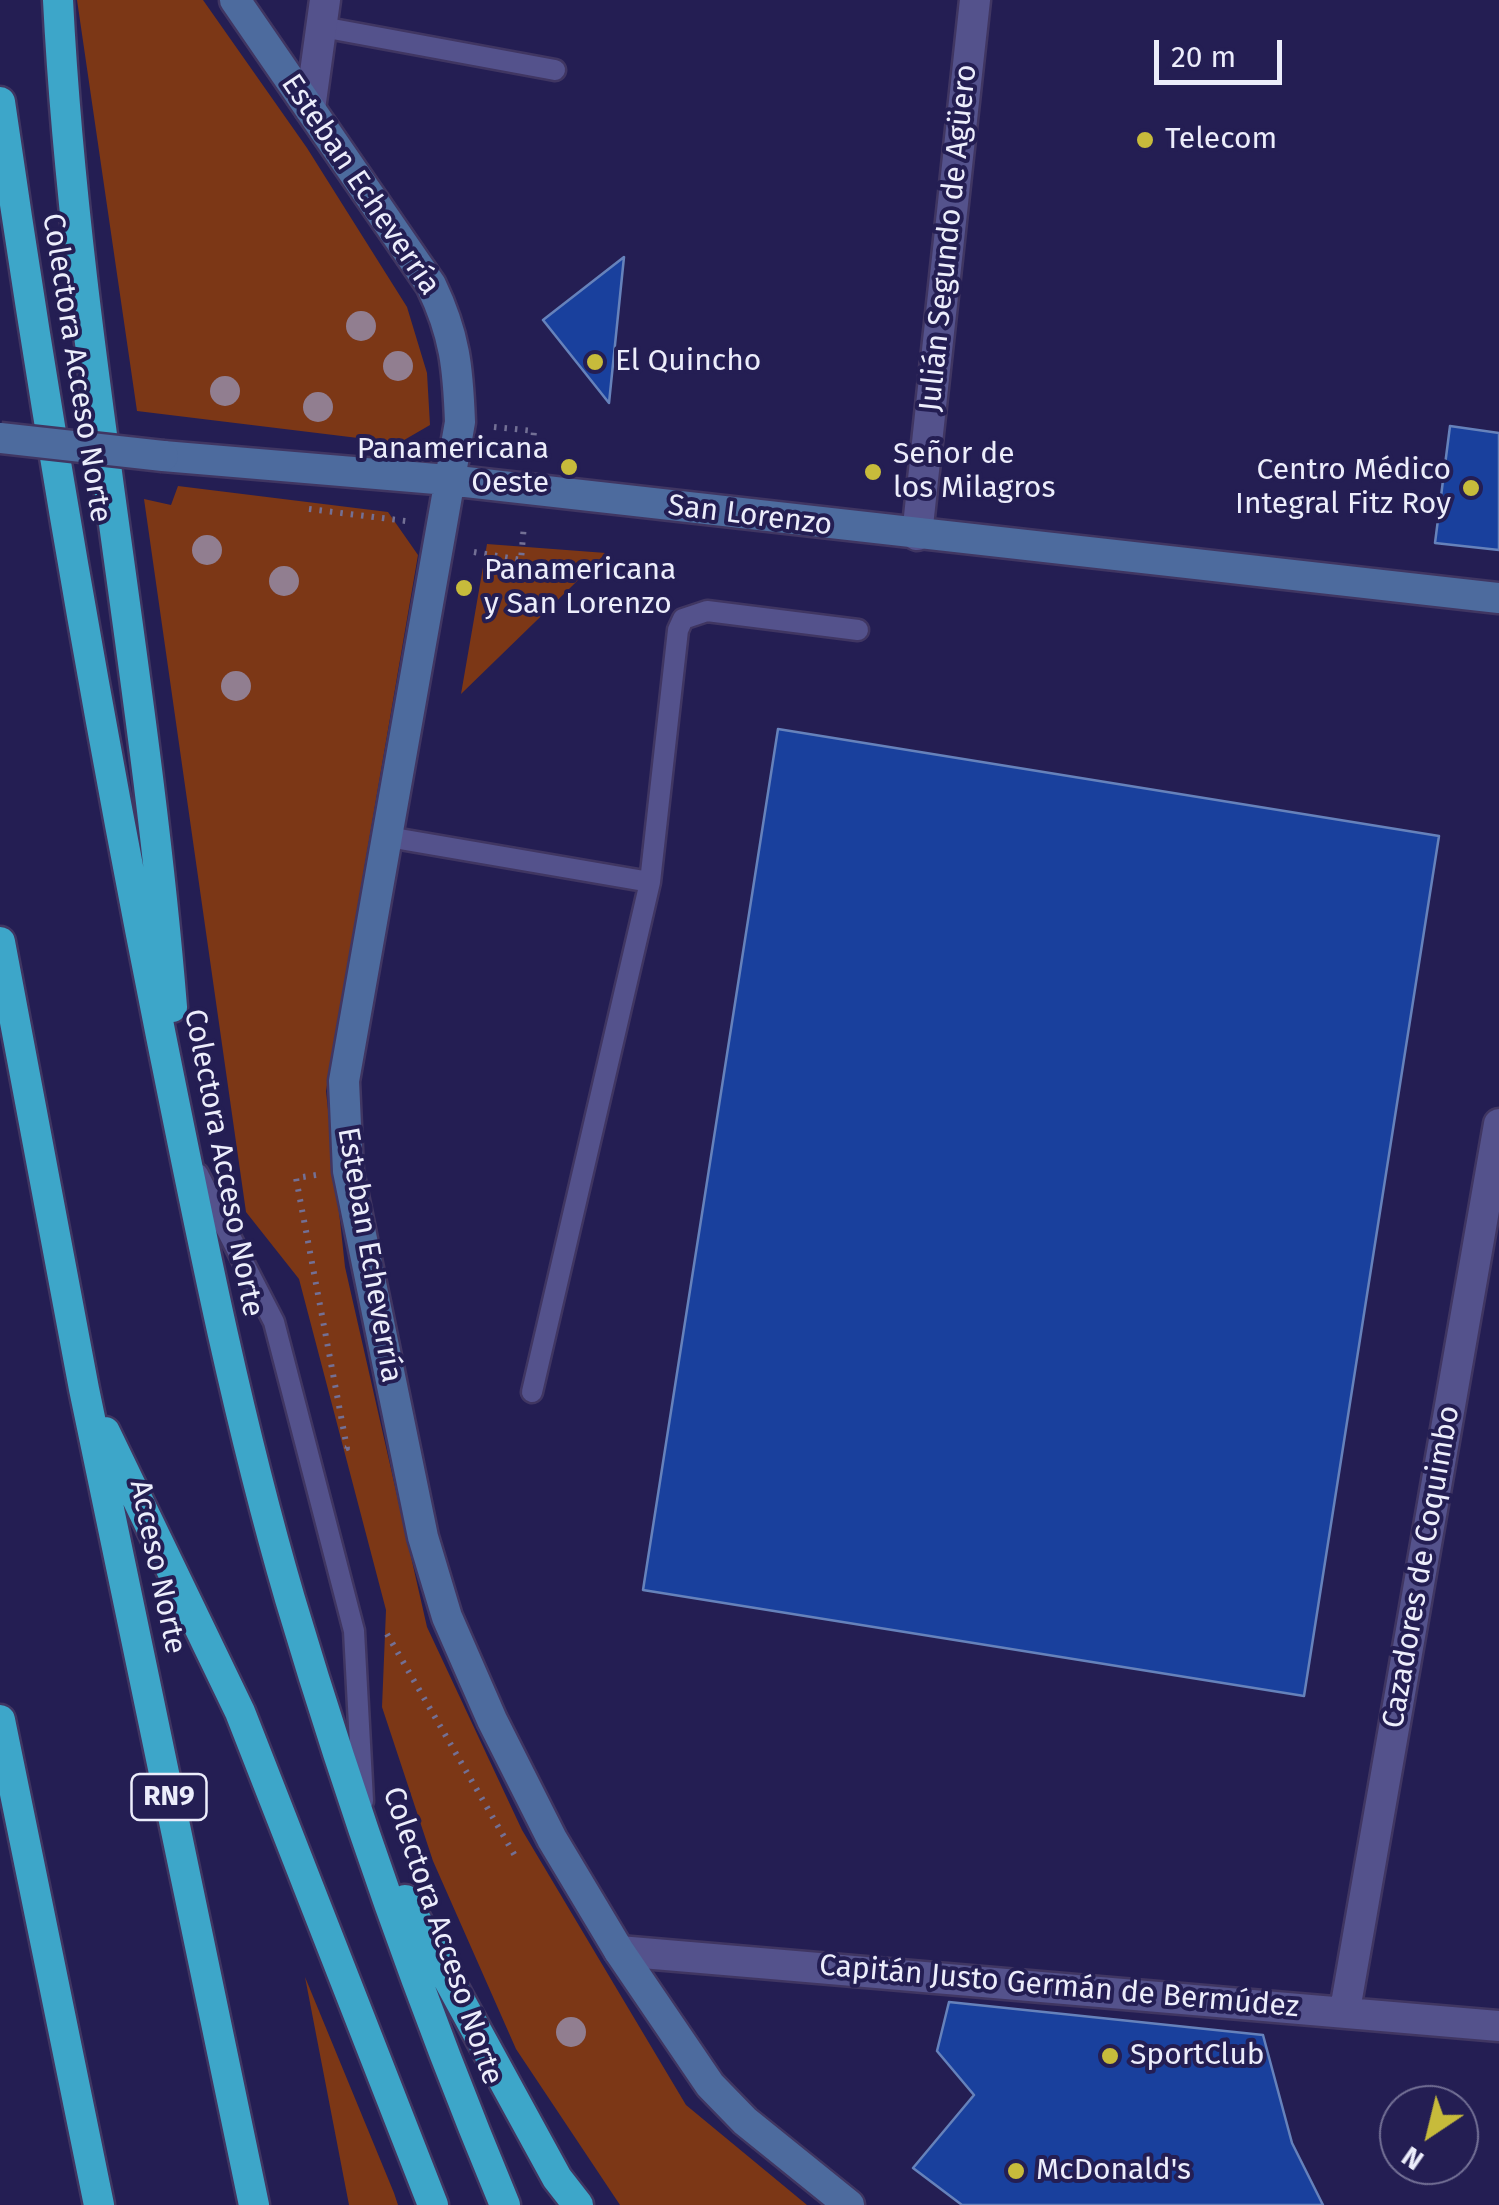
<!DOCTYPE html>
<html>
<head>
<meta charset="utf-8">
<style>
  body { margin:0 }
  #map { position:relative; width:1499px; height:2205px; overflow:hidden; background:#241e53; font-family:"Fira Sans",sans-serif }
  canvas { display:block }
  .north { position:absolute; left:1379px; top:2085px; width:100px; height:100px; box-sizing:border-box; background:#241e53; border:2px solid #747196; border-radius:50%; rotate:215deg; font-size:28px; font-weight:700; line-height:40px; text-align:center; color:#ecedfb }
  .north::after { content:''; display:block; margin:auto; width:35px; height:45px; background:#c7bb3b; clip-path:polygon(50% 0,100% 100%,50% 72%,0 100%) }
  .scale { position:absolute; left:1154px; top:40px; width:128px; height:45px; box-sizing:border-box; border:5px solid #ecedfb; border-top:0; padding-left:12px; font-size:30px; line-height:35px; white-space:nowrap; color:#ecedfb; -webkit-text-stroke:8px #241e53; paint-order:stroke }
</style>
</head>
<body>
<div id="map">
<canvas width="1499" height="2205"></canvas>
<div class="north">N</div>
<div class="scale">20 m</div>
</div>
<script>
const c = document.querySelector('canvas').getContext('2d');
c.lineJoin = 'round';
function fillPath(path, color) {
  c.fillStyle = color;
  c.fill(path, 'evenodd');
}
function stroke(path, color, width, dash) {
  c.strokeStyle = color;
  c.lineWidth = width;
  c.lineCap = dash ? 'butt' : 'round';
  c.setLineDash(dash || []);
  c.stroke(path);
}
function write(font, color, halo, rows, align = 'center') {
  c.font = font + ' "Fira Sans",sans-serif';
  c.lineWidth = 8;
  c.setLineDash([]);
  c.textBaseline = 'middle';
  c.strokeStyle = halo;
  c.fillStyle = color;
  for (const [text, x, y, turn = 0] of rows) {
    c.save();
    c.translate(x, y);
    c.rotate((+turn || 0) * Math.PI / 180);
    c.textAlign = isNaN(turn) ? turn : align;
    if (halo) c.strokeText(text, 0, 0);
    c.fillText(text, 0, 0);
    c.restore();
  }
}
const green = new Path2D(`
  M77,0h126l104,148 100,159 20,66 3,52 -31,18 -262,-32z
  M178,486l210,26 30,43 -92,536 19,176 82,360 95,203 164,275 121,100h-187l-104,-156 -83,-188 -51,-154 4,-97 -87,-331 -53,-67 -102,-713 27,6z
  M487,544l119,9 -145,141z
  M305,1977l89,216 4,12h-49z`);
const building = new Path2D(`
  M624,257l-15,146 -66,-83z
  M1450,426l49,7v117l-64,-7z
  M778,729l661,107 -135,860 -661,-106z
  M949,2002l314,33 29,108 31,62h-361l-49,-37 61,-73 -37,-44z`);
const path = new Path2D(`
  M494,427l40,4 -2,22
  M309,509l97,12
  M474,552l47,8 3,-35
  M316,1175l-20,3 51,270 -8,3
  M387,1634l131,227`);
const lane = new Path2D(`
  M322,27l233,43
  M388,837l262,45 -118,510
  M650,882l28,-252 5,-11 24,-8 151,19
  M198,1174l76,148 80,309 9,170`);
const street = new Path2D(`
  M310,109l15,-109
  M917,535l58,-535
  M619,1951l880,75
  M1345,2010l154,-886`);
const secondary = new Path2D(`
  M235,0l196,285c24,50 27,83 29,137l-116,659 4,90 75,366 24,80 45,103 60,119 67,112 91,134 35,36 104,84
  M163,456l285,24 1051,118`);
const highway = new Path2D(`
  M58,0c17,337 87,671 114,1007
  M0,102c45,313 99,624 161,934 38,189 75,378 129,563 61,205 133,409 215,606
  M0,942l84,447 170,816
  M105,1432l135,280 193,493
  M0,1720l99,485
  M405,1900l152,278 21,27`);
const secondaryBridge = new Path2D(`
  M0,438l163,18`);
const trees = [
  [361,326],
  [398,366],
  [225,391],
  [318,407],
  [207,550],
  [284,581],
  [236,686],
  [571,2032]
];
const markers = [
  [1145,140,10,"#c7bb3b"],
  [595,362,10,"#c7bb3b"],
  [569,467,10,"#c7bb3b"],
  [873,472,10,"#c7bb3b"],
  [1471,488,10,"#c7bb3b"],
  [464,588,10,"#c7bb3b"],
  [1110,2056,10,"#c7bb3b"],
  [1016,2171,10,"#c7bb3b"]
];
const shields = [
  [169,1797,75]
];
const shieldNames = [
  ["RN9",169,1797]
];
const poiNames = [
  ["Telecom",1165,140],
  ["El Quincho",615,362],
  ["Panamericana",549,450,"right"],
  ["Oeste",549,484,"right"],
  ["Señor de",893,455],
  ["los Milagros",893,489],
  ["Centro Médico",1451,471,"right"],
  ["Integral Fitz Roy",1451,505,"right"],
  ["Panamericana",484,571],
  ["y San Lorenzo",484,605],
  ["SportClub",1130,2056],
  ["McDonald's",1036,2171]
];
const streetNames = [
  ["Esteban Echeverría",360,185,56],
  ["Julián Segundo de Agüero",949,238,-84],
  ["Colectora Acceso Norte",76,368,81],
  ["San Lorenzo",750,516,7],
  ["Colectora Acceso Norte",223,1163,79],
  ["Esteban Echeverría",369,1255,80],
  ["Acceso Norte",157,1567,78],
  ["Cazadores de Coquimbo",1422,1567,-80],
  ["Colectora Acceso Norte",442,1936,71],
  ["Capitán Justo Germán de Bermúdez",1059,1987,5]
];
fillPath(green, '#7c3716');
fillPath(building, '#19409d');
stroke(building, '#6682bb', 2.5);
stroke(lane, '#403662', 25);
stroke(street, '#403662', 35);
stroke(secondary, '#403662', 35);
stroke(highway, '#403662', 35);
stroke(path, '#737095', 6, [2.5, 8]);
stroke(lane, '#54528c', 20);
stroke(street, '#54528c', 30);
stroke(secondary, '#4d6b9e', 30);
stroke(highway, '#3da6c9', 30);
stroke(secondaryBridge, '#403662', 35, []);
stroke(secondaryBridge, '#4d6b9e', 30);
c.fillStyle = '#917e90';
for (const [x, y] of trees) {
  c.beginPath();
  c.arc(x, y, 15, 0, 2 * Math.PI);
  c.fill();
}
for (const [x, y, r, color] of markers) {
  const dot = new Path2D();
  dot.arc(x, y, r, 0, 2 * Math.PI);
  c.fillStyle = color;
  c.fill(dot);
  stroke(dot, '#241e53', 4);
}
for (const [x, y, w] of shields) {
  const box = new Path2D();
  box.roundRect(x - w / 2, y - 23, w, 46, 8);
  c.fillStyle = '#241e53';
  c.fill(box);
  stroke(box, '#ecedfb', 2.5);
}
write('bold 28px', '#ecedfb', null, shieldNames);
write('30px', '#ecedfb', '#241e53', poiNames, 'left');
write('30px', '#ecedfb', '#241e53', streetNames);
</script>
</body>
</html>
